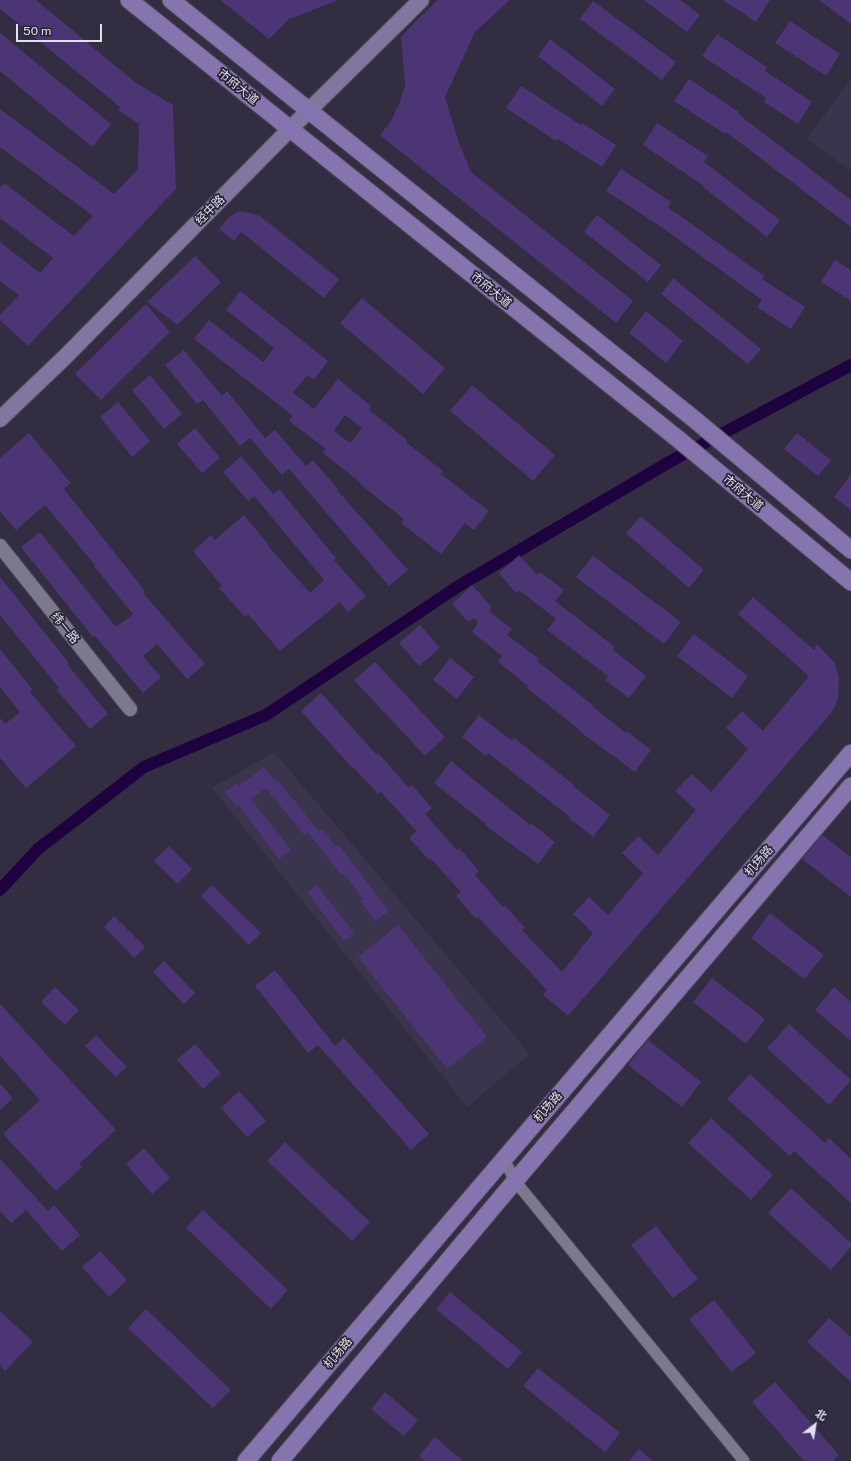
<!DOCTYPE html>
<html>
<head>
<meta charset="utf-8">
<style>
  body { margin:0 }
  #map { position:relative; width:851px; height:1461px; overflow:hidden; background:#322d40; font-family:"Public Sans","Noto Sans SC",sans-serif }
  canvas { display:block }
  .north { position:absolute; left:795px; top:1405px; width:40px; height:40px; -webkit-text-stroke:3px #282335; paint-order:stroke; rotate:31deg; font-size:11px; font-weight:700; line-height:16px; text-align:center; color:#e3e0ec }
  .north::after { content:''; display:block; margin:auto; width:14px; height:18px; background:#e3e0ec; clip-path:polygon(50% 0,100% 100%,50% 72%,0 100%) }
  .scale { position:absolute; left:16px; top:24px; width:86px; height:18px; box-sizing:border-box; border:2px solid #e3e0ec; border-top:0; padding-left:5px; font-size:12px; line-height:14px; white-space:nowrap; color:#e3e0ec; -webkit-text-stroke:3px #282335; paint-order:stroke }
</style>
</head>
<body>
<div id="map">
<canvas width="851" height="1461"></canvas>
<div class="north">北</div>
<div class="scale">50 m</div>
</div>
<script>
const c = document.querySelector('canvas').getContext('2d');
c.lineJoin = 'round';
function fillPath(path, color) {
  c.fillStyle = color;
  c.fill(path, 'evenodd');
}
function stroke(path, color, width, dash) {
  c.strokeStyle = color;
  c.lineWidth = width;
  c.lineCap = dash ? 'butt' : 'round';
  c.setLineDash(dash || []);
  c.stroke(path);
}
function write(font, color, halo, rows, align = 'center') {
  c.font = font + ' "Public Sans","Noto Sans SC",sans-serif';
  c.lineWidth = 3.5;
  c.setLineDash([]);
  c.textBaseline = 'middle';
  c.strokeStyle = halo;
  c.fillStyle = color;
  for (const [text, x, y, turn = 0] of rows) {
    c.save();
    c.translate(x, y);
    c.rotate((+turn || 0) * Math.PI / 180);
    c.textAlign = isNaN(turn) ? turn : align;
    if (halo) c.strokeText(text, 0, 0);
    c.fillText(text, 0, 0);
    c.restore();
  }
}
const built = new Path2D(`
  M851,78v93l-44,-32z
  M274,752l256,302 -63,53 -255,-319z`);
const canal = new Path2D(`
  M0,890l38,-41 106,-82 122,-52 191,-128 214,-126 180,-96`);
const building = new Path2D(`
  M0,0h36l100,83 37,22 3,84 -148,157 -28,-26v-5l19,-20 -19,-14v-39l40,31 13,-15 -53,-40v-30l4,-5 70,53 19,-20 -93,-69v-38l114,85 24,-25 1,-45 -21,-14 2,-3 -120,-98z
  M220,0h115l1,1 -47,18 -20,20z
  M438,0h72l-35,32 -30,65 13,43 13,32 162,129 -17,22 -236,-188 11,-14 8,-17 6,-19 -4,-48 18,-19z
  M644,0h36l20,15 -13,17z
  M723,0h47l-14,22z
  M819,0h32v24z
  M593,1l83,61 -14,18 -82,-61z
  M790,21l50,33 -14,22 -51,-33z
  M0,33l111,91 -19,23 -92,-76z
  M717,34l50,33 -2,4 47,31 -14,22 -34,-22 2,-4 -64,-42z
  M550,39l65,50 -13,17 -64,-50z
  M689,79l50,33 -1,2 113,86v27l-125,-95 -1,2 -51,-33z
  M521,86l60,39 1,-2 34,22 -14,22 -44,-28 -2,2 -50,-33z
  M657,123l51,33 -4,6 76,58 -13,17 -64,-50 1,-1 -61,-41z
  M621,169l50,33 -3,5 96,69 -2,3 43,28 -14,22 -34,-22 5,-7 -105,-76 -51,-33z
  M238,211l9,1 13,4 79,63 -15,19 -83,-66 -7,9 -15,-12 10,-12z
  M597,215l64,50 -13,17 -64,-50z
  M195,256l26,26 -44,43 -30,-23z
  M835,260l16,10v31l-30,-19z
  M673,278l88,71 -13,15 -87,-70z
  M240,291l88,70 -14,19 -7,-5 -14,18 21,16 24,-30 33,27 -2,4 38,30 -1,2 37,29 -2,3 48,37 -15,19 -9,-7 -24,31 -40,-31 3,-4 -44,-35 1,-1 -39,-31 4,-3 -37,-28 4,-5 -99,-77 15,-19 54,42 11,-14 -48,-38zM345,415l17,13 -12,15 -16,-12z
  M362,298l83,70 -22,26 -83,-71z
  M146,304l24,28 -69,68 -26,-26z
  M646,311l37,30 -17,22 -37,-30z
  M184,350l38,46 5,-5 38,47 10,-8 31,36 7,-6 25,29 -1,1 71,80 -19,16 -100,-117 -7,6 -32,-37 -10,8 -37,-46 -6,4 -32,-39z
  M150,375l32,39 -18,15 -32,-39z
  M472,385l83,70 -22,26 -83,-70z
  M118,402l32,39 -18,16 -32,-40z
  M195,428l25,30 -18,15 -25,-29z
  M29,433l42,50 -7,6 81,102 -2,2 62,71 -18,15 -30,-35 -14,12 18,21 -18,16 -48,-57 -2,1 -72,-90 19,-15 76,95 17,-13 -39,-48 1,-1 -50,-60 -29,25 -16,-19v-53z
  M797,433l34,27 -13,16 -34,-27z
  M241,456l32,38 6,-5 57,69 -2,2 32,36 -18,16 -8,-10 -60,49 -32,-37 -3,3 -26,-29 3,-2 -29,-35 18,-16 4,5 29,-25 25,30 -1,1 42,47 14,-13 -70,-84 -6,5 -25,-29z
  M851,474v36l-17,-13z
  M641,516l63,54 -15,18 -63,-55z
  M519,555l18,20 3,-3 24,18 -9,11 60,46 -2,3 33,26 -17,22 -24,-18 3,-4 -61,-46 9,-11 -37,-29 -3,3 -17,-20z
  M593,556l88,66 -17,22 -88,-67z
  M0,577l69,86 -2,1 41,50 -18,15 -33,-39 2,-2 -59,-73z
  M472,585l20,22 -3,4 23,18 -5,6 32,24 -2,2 57,45 -1,1 33,26 1,-2 24,19 -16,22 -56,-41 1,-1 -53,-42 1,-2 -30,-24 4,-6 -30,-24 6,-10 -5,-4 -5,4 -16,-18z
  M753,597l61,53 3,-6 17,18 5,16 -1,21 -6,13 -264,304 -25,-21 4,-5 -69,-73 -2,2 -20,-23 5,-4 -30,-33 -1,2 -21,-23 7,-7 -35,-39 -3,2 -25,-27 -1,1 -51,-57 20,-18 56,62 1,-2 31,35 3,-3 20,23 -7,6 32,36 2,-2 20,23 -4,4 28,32 2,-2 20,23 -3,2 40,42 31,-39 -20,-19 16,-17 19,18 35,-42 -21,-20 16,-17 20,19 38,-45 -21,-19 17,-17 19,18 37,-43 -22,-21 16,-17 21,20 46,-55 -71,-62z
  M420,625l20,23 -21,18 -20,-23z
  M694,634l54,42 -16,22 -55,-42z
  M0,649l33,41 -3,2 46,54 -50,42 -26,-30v-40l5,6 15,-12 -20,-25z
  M450,658l24,19 -17,22 -24,-19z
  M375,662l70,75 -20,19 -71,-76z
  M479,715l33,26 2,-3 60,47 -1,1 37,29 -17,22 -24,-19 1,-1 -82,-64 -2,3 -24,-19z
  M451,761l79,64 1,-2 24,19 -17,22 -53,-39 1,-1 -52,-41z
  M264,767l11,14 2,-2 16,21h1l25,32 3,-3 14,18 3,-2 50,66 -14,10 -15,-20 3,-2 -20,-26 -2,2 -33,-43 -4,3 -38,-47 -15,11 40,51 -12,9 -41,-54 -2,1 -11,-14 12,-9 2,3z
  M822,835l29,22v40l-49,-38z
  M169,846l23,23 -14,15 -24,-23z
  M212,885l49,48 -12,12 -48,-49z
  M317,885l37,48 -10,8 -37,-49z
  M770,913l54,42 -20,24 -53,-41z
  M114,916l31,31 -11,11 -30,-31z
  M398,925l89,112 -40,32 -89,-112z
  M164,961l31,32 -11,11 -31,-32z
  M275,970l60,76 9,-8 85,96 -18,16 -93,-105 -10,8 -53,-67z
  M712,978l53,41 -19,25 -53,-42z
  M55,987l24,23 -14,15 -24,-23z
  M834,987l17,15v39l-36,-31z
  M0,1004l116,126 -37,34 3,3 -26,24 -53,-57 37,-34 -40,-44z
  M789,1024l62,56 -22,25 -62,-57z
  M96,1035l31,32 -11,10 -31,-31z
  M648,1040l53,42 -19,25 -54,-42z
  M195,1044l26,29 -18,16 -26,-29z
  M750,1074l75,69 4,-5 22,21v44l-57,-52 -4,5 -63,-57z
  M0,1084l13,14 -13,12z
  M239,1091l27,30 -19,16 -26,-29z
  M711,1118l62,57 -22,25 -63,-57z
  M285,1142l85,80 -18,19 -85,-80z
  M144,1148l26,30 -18,16 -26,-30z
  M0,1159l48,52 6,-6 26,30 -18,16 -36,-41 -15,13 -11,-12z
  M791,1188l60,55v4l-20,23 -63,-57z
  M203,1210l85,80 -17,19 -85,-81z
  M656,1226l42,53 -25,19 -42,-53z
  M100,1251l27,29 -18,17 -27,-30z
  M450,1292l72,60 -14,17 -72,-60z
  M714,1300l42,53 -25,19 -42,-53z
  M146,1309l85,81 -18,18 -85,-80z
  M0,1311l33,31 -28,29 -5,-5z
  M829,1318l22,19v45l-44,-40z
  M538,1368l82,65 -15,19 -82,-66z
  M775,1382l64,73 -6,6h-29l-52,-59z
  M385,1392l33,28 -14,16 -33,-27z
  M435,1437l28,24h-38l-6,-5z
  M639,1449l14,12h-24z`);
const minor = new Path2D(`
  M504,1159l11,22 229,280`);
const tertiary = new Path2D(`
  M0,546l130,163`);
const secondary = new Path2D(`
  M0,419l64,-61 226,-229 131,-129`);
const primary = new Path2D(`
  M129,0l549,439 173,143
  M171,0l523,419 157,131
  M246,1461l605,-708
  M280,1461l235,-280 336,-395`);
const streetNames = [
  ["市府大道",238,87,39],
  ["经中路",210,210,-45],
  ["市府大道",491,290,39],
  ["市府大道",743,493,40],
  ["纬一路",65,628,51],
  ["机场路",759,861,-49],
  ["机场路",548,1107,-49],
  ["机场路",338,1353,-50]
];
fillPath(built, '#3b344d');
stroke(canal, '#1e013f', 12);
fillPath(building, '#4b3575');
stroke(minor, '#4e4a59', 13);
stroke(tertiary, '#4e4a59', 16);
stroke(secondary, '#4e4a59', 18);
stroke(primary, '#4e4a59', 19);
stroke(minor, '#7d788e', 11);
stroke(tertiary, '#7d788e', 14);
stroke(secondary, '#81769d', 16);
stroke(primary, '#8574ad', 17);
write('12px', '#e3e0ec', '#282335', streetNames);
</script>
</body>
</html>
